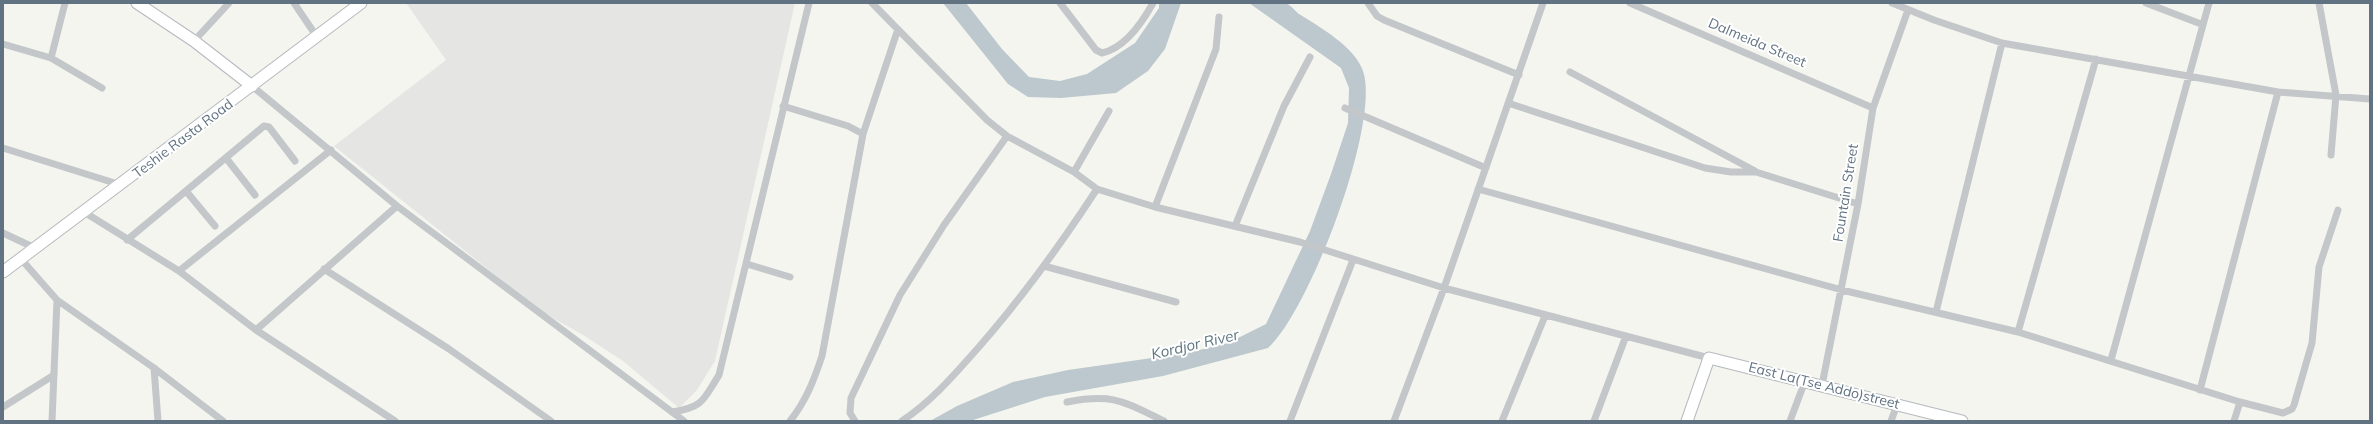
<!DOCTYPE html>
<html>
<head>
<meta charset="utf-8">
<style>
  body { margin:0 }
  #map { position:relative; width:2373px; height:424px; overflow:hidden; background:#f5f5f0; font-family:Mulish,sans-serif }
  canvas { display:block }
  .frame { position:absolute; inset:0; border:4px solid #617383; pointer-events:none }
</style>
</head>
<body>
<div id="map">
<canvas width="2373" height="424"></canvas>
<div class="frame"></div>
</div>
<script>
const c = document.querySelector('canvas').getContext('2d');
c.lineJoin = 'round';
function fillPath(path, color) {
  c.fillStyle = color;
  c.fill(path, 'evenodd');
}
function stroke(path, color, width, dash) {
  c.strokeStyle = color;
  c.lineWidth = width;
  c.lineCap = dash ? 'butt' : 'round';
  c.setLineDash(dash || []);
  c.stroke(path);
}
function write(font, color, halo, rows, align = 'center') {
  c.font = font + ' Mulish,sans-serif';
  c.lineWidth = 4;
  c.setLineDash([]);
  c.textBaseline = 'middle';
  c.strokeStyle = halo;
  c.fillStyle = color;
  for (const [text, x, y, turn = 0] of rows) {
    c.save();
    c.translate(x, y);
    c.rotate((+turn || 0) * Math.PI / 180);
    c.textAlign = isNaN(turn) ? turn : align;
    if (halo) c.strokeText(text, 0, 0);
    c.fillText(text, 0, 0);
    c.restore();
  }
}
const built = new Path2D(`
  M406,3h389l-80,358 -18,29 -18,18 -56,-47 -40,-26 -43,-24 -206,-165 112,-86z`);
const water = new Path2D(`
  M943,3h23l36,46 27,28 31,4 27,-7 48,-31 24,-35v-5h22l-16,46 -17,22 -32,22 -55,5 -33,-1 -20,-13z
  M1249,3c11,0 25,-2 36,0 5,1 10,8 14,11 21,13 56,33 64,57 18,52 -54,241 -95,277l-105,28 -118,21 -75,24h-40l27,-15 56,-24 55,-12 119,-17 41,-10 38,-19 44,-93 21,-57 17,-51 1,-35 -8,-20z`);
const street = new Path2D(`
  M294,3l23,34
  M872,3l115,117 20,16 67,36 23,17 58,18 145,35 144,46 265,70
  M1060,3l36,47 6,3c23,-5 40,-30 51,-50
  M1368,3l9,13 7,4 135,55
  M1630,3l243,105
  M1892,3l42,17 68,23 276,49 92,7
  M2146,3l55,21
  M2319,3l17,92 -5,60
  M194,41l35,-38
  M3,44l48,14 51,30
  M51,58l14,-55
  M1570,72l185,99
  M252,86l145,120 287,215
  M1508,103l197,65 26,4h25l102,32
  M783,106l65,20 15,8 -41,222c-8,24 -16,45 -32,65
  M1345,108l141,60
  M863,134l35,-105
  M3,148l118,37
  M226,158l29,37
  M1074,172l35,-61
  M1478,189l364,101 176,42 222,70 -6,19
  M186,191l29,35
  M1155,207l61,-158 3,-32
  M84,212l95,59 77,59 139,91
  M1235,226l49,-120 26,-49
  M3,233l32,15 -1,2
  M127,240l137,-114 5,1 26,34
  M21,259l36,41 97,68 69,53
  M747,264l43,13
  M1044,266l132,36
  M324,269l125,80 102,72
  M179,271l152,-121
  M1936,312l66,-269
  M256,330l141,-124
  M2018,332l78,-273
  M2111,360l98,-357
  M154,368l4,53
  M1822,385l36,-181 15,-96 35,-98
  M2200,390l78,-298
  M1067,402c47,-9 57,0 97,19
  M2240,402l43,11 9,-4 2,-4 18,-62 7,-76 19,-57
  M3,407l51,-32
  M672,412c32,-5 31,-12 47,-37l90,-372
  M52,421l5,-121
  M855,421l-5,-8 1,-15 49,-103 44,-70 63,-89
  M902,421c30,-20 52,-46 76,-73 44,-50 83,-104 119,-159
  M1290,421l63,-161
  M1394,421l50,-133 99,-285
  M1502,421l43,-105
  M1594,421l32,-85
  M1790,421l15,-40
  M1891,421l6,-16`);
const secondary = new Path2D(`
  M137,3l57,38 58,45
  M3,272l358,-269
  M1687,421l22,-63 253,63`);
const streetNames = [
  ["Dalmeida Street",1757,43,23],
  ["Teshie Rasta Road",183,139,-37],
  ["Fountain Street",1846,193,-81],
  ["East La(Tse Addo)street",1824,386,14]
];
const waterNames = [
  ["Kordjor River",1195,345,-13]
];
fillPath(built, '#e5e6e4');
fillPath(water, '#bcc8cd');
stroke(secondary, '#b5babf', 13);
stroke(street, '#c3c7ca', 7);
stroke(secondary, '#fff', 11);
write('14px', '#617383', '#fff', streetNames);
write('italic 15px', '#5d7681', '#fff', waterNames);
</script>
</body>
</html>
